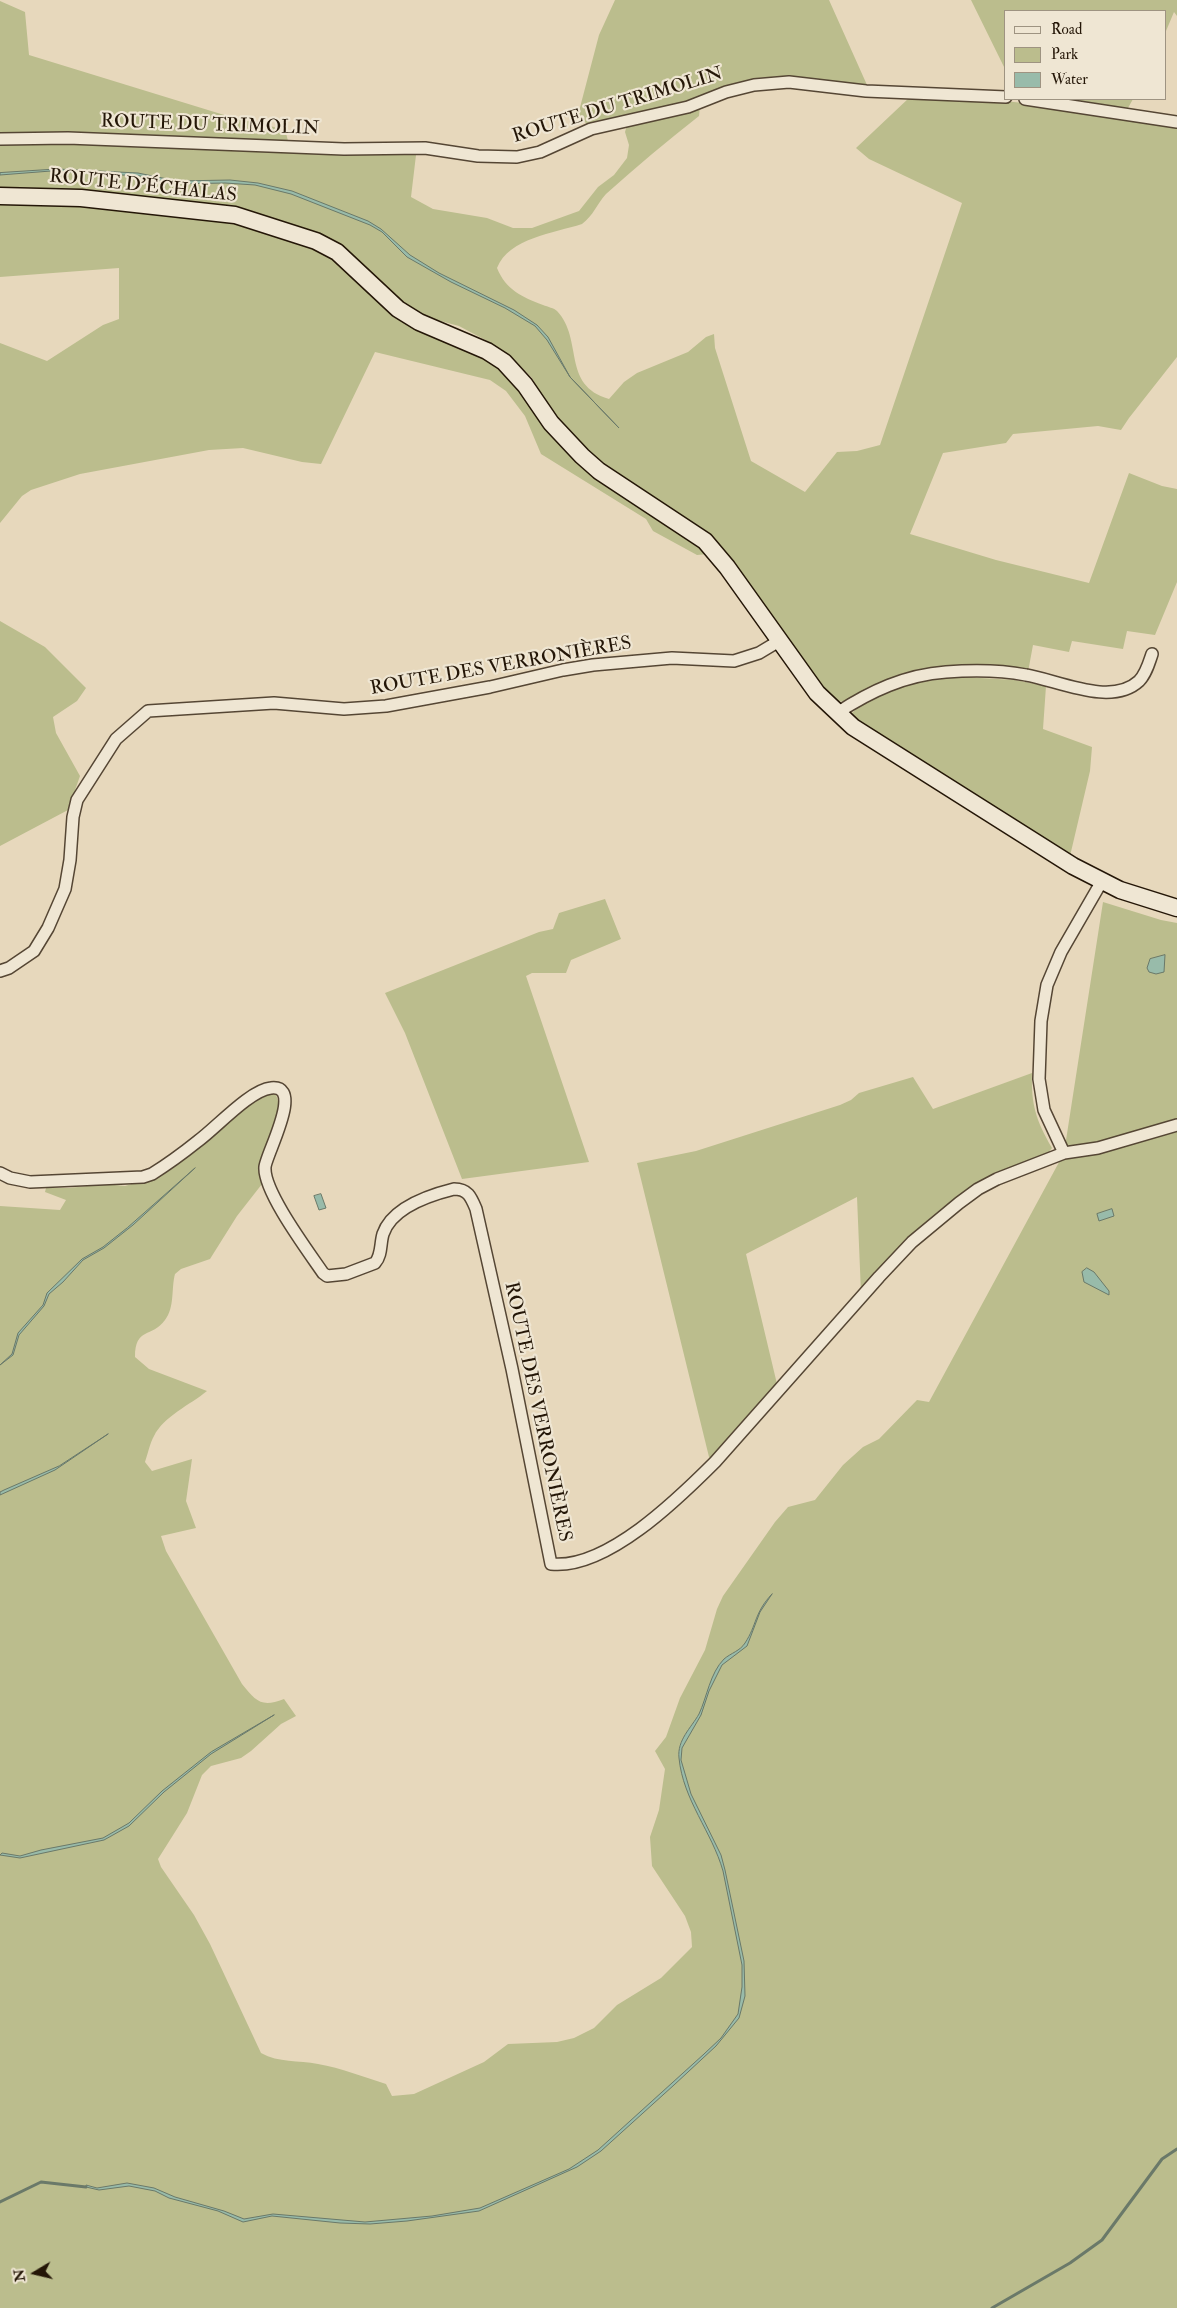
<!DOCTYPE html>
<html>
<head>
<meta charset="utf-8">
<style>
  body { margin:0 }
  #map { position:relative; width:1177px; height:2308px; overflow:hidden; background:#e7d8bc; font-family:"IM FELL Double Pica",serif }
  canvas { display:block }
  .legend { position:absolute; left:1004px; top:10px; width:162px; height:90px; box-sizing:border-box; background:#efe6d3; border:1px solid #9e9381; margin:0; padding:6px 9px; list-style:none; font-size:15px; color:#241607 }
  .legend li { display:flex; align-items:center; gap:10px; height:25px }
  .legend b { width:25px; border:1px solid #9e9381 }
  .north { position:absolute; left:10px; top:2248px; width:50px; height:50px; -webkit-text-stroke:4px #efe6d3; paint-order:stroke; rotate:261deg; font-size:14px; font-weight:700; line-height:20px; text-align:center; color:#241607 }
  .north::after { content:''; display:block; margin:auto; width:18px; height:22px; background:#241607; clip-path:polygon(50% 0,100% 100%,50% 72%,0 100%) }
</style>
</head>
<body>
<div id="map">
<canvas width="1177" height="2308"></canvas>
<ul class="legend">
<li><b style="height:6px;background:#efe6d3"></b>Road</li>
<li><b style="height:14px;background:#bbbd8d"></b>Park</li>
<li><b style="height:14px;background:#98bbaa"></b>Water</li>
</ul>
<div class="north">N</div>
</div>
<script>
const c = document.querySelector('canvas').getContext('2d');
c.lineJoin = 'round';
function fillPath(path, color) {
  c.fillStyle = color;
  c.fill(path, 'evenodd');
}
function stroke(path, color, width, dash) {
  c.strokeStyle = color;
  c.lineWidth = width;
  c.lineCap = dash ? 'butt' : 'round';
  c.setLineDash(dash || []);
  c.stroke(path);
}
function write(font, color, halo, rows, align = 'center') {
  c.font = font + ' "IM FELL Double Pica",serif';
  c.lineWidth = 4.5;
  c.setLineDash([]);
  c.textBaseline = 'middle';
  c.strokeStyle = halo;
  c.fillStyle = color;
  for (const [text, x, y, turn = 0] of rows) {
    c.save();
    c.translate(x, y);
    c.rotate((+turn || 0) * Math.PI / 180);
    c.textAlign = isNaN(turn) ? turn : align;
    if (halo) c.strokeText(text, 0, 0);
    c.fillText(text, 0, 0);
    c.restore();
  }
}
const green = new Path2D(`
  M615,0h214l38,85 -83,-9 -27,2 -25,6 -54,20 -91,20 -9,-9 21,-80z
  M971,0h206v16l-3,-4 -8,19v-20h-160v60z
  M0,1l25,11 4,43 205,63 40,9 12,6 2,8 9,11 119,3 -5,42 22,12 54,9 26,10h19l47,-17 19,-24 16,-12 13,-17 2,-13 -4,-13 2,-7 73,-19 -1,10c-32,25 -63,51 -93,78 -9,10 -13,22 -24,30 -28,9 -73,14 -85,44 9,22 25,29 46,37 5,2 11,3 14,6 27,29 4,74 52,88l15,-17 13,-9 51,-21 18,-15 8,-3 1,14 36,113 54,31 32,-40 20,-1 23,-6 82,-242 -93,-44 -13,-11 54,-51 82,3 43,4 142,24v229l-48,61 -8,12 -23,-4 -85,8 -7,9 -63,10 -33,81 86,26 93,23 40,-110 33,13 15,3v93l-22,53 -28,-4 -4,18 -51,-8 -3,11 -36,-7 -5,27c-47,-5 -96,-10 -142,9 -14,5 -28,13 -41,20l-8,1 -7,-6 -42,-55 -60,-85 -19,-22 -22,-16 -17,-7 -42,-25 -36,-29 -37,-36 -23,-43 -18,-18 -23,-17 -32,-17 -41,-11 -13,-12 -7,12 32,16 52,23 23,17 52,69 28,27 36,28 62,39 25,20 -11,1 -44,-24 -7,-12 -105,-65 -16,-38 -19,-25 -16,-11 -115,-28 -54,112 -19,-2 -59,-14 -34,2 -129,24 -49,16 -9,6 -22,27v-180l47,18 56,-36 16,-6v-51l-119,9z
  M1065,99h68l-5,9z
  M0,621l45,26 41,41 -9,13 -24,16 3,16 24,43 -12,34 -68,36z
  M963,677l52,3 31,6 -3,43 49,18 -2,24 -20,85 -203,-128 -15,-15c27,-28 74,-35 111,-36z
  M605,899l16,40 -50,21 -5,13h-34l-6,3 63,186 -127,17 -57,-146 -20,-40 154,-61 14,-3 6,-16z
  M1103,902l58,18 16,3v1385h-1177v-1102l60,4 6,-10 -21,-8 1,-4h23l36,-4 20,2 34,-10 20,-13 78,-65 13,-5 6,2c10,23 -10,43 -15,65 -2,7 0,17 1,24l-25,32 -27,43 -29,10 -6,5c-4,15 0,33 -10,46 -13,18 -30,7 -30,37l14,12 58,22c-17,14 -43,25 -53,45 -4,7 -6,17 -9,26l7,9 40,-12 -6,42 10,27 -35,8 5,15 76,133c14,17 19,24 42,15l12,17 -15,8 -30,27 -10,7 -30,8 -9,9 -15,38 -29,46 3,8 33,48 16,29 51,109c18,10 37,7 57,11 23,4 46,13 68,20l6,12 22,-2 70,-32 24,-18 49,-2 17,-4 20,-10 23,-23 44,-27 31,-31 -1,-15 -6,-16 -33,-50 -2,-29 9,-27 6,-41 -10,-18 11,-14 14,-39 25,-48 12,-41 6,-13 52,-74 13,-15 27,-7 28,-35 20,-18 16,-8 38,-39 12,2 135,-249z
  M1032,1073c-1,32 4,47 20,75l-4,5c-28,12 -57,22 -83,39 -42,26 -73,64 -104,101l-4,-96 -111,57 31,130 -67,77 -73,-298 59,-12 144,-46 11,-5 8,-7 54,-16 20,32z`);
const water = new Path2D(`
  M57,169l81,4 39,8 53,-1 28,3 34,8 76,30 13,8 29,26 29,18 75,37 23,15 11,12 22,40 49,51 -49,-51 -23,-37 -12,-14 -30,-18 -54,-26 -44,-25 -25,-25 -12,-7 -79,-31 -36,-9 -30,-2 -52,1 -33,-8 -89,-5 -51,4v-2z
  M1165,955l-1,17 -8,2 -7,-2 -2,-4 3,-9z
  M195,1168l-62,57 -29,23 -21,12 -20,22 -14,12 -5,12 -25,29 -6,20 -13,10 12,-11 6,-21 25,-28 4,-12 35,-34 21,-12 24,-19z
  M321,1194l5,14 -7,2 -5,-14z
  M1112,1209l2,7 -15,5 -2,-7z
  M1087,1268l7,4 15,19v4l-25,-13 -2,-10z
  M108,1434l-53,36 -55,25v-3l4,-2 55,-24z
  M772,1594l-12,18 -13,34 -25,19 -13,26 -8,24 -19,33 -1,12 10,34 30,61 4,15 19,91 1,35 -6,22 -23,28 -42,39 -73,66 -24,16 -98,44 -72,10 -37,3 -30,-1 -68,-7 -29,6 -25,-11 -49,-13 -14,-7 -26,-5 -30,4 -13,-3v-2l11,3 30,-5 27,5 21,9 49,14 20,8 29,-5 92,8 67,-6 48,-8 89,-39 29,-19 106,-96 17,-16 17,-24 4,-27v-22l-19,-94c-11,-39 -40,-71 -44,-113 -2,-18 12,-30 20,-44 8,-17 11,-41 25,-55 7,-6 16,-8 21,-16 12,-18 9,-30 27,-49z
  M274,1715l-63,39 -47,38 -35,34 -25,14 -84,18 -20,-3 2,-2 18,3 21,-6 62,-12 26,-15 33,-32 49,-39z`);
const stream = new Path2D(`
  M0,2202l41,-20 45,5
  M992,2308l78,-45 32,-23 60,-81 15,-10`);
const street = new Path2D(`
  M1025,99l152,23
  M0,139l68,-1 276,11 81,-1 53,8 39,1 23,-5 51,-23 97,-22 38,-15 28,-7 35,-3 77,9 140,6
  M837,713c34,-22 68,-38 109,-41 25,-2 54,-2 80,3 31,5 85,32 113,6 7,-7 10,-18 13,-27
  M0,971l9,-3 25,-17 14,-23 17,-39 5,-29 3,-43 4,-17 39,-61 32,-28 126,-8 70,6 42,-3 104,-19 73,-17 30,-5 79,-7 62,3 25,-8 20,-12
  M1064,1153l-20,-43 -5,-31 2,-58 6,-36 14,-33 41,-71
  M0,1173l10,5 20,4 113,-5 9,-3c16,-10 31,-21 46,-33 18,-13 52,-51 73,-53 34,-4 -5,66 -6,79 -2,24 43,84 58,106l4,3 19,-2 29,-11c7,-8 5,-19 8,-29 9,-27 47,-39 71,-45 14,0 17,8 22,20l36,160 39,195c55,6 127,-65 164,-102l164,-185 33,-35 47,-39 19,-14 19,-10 67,-26 34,-5 79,-23`);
const secondary = new Path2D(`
  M0,196l81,2 154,17 81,26 21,11 61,57 21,13 68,29 17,11 21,23 26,38 31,33 17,15 106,70 22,26 90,126 36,34 220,139 47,24 57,18`);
const streetNames = [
  ["ROUTE DU TRIMOLIN",618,106,-17],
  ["ROUTE DU TRIMOLIN",210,126,2],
  ["ROUTE D'ÉCHALAS",143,187,6],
  ["ROUTE DES VERRONIÈRES",501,667,-10],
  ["ROUTE DES VERRONIÈRES",537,1412,78]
];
fillPath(green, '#bbbd8d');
fillPath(water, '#98bbaa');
stroke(water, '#6a7969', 1);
stroke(stream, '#6a7969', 3);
stroke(street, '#554634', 14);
stroke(secondary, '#241607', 19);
stroke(street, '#efe6d3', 11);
stroke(secondary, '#efe6d3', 16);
write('19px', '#241607', '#efe6d3', streetNames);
</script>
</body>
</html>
